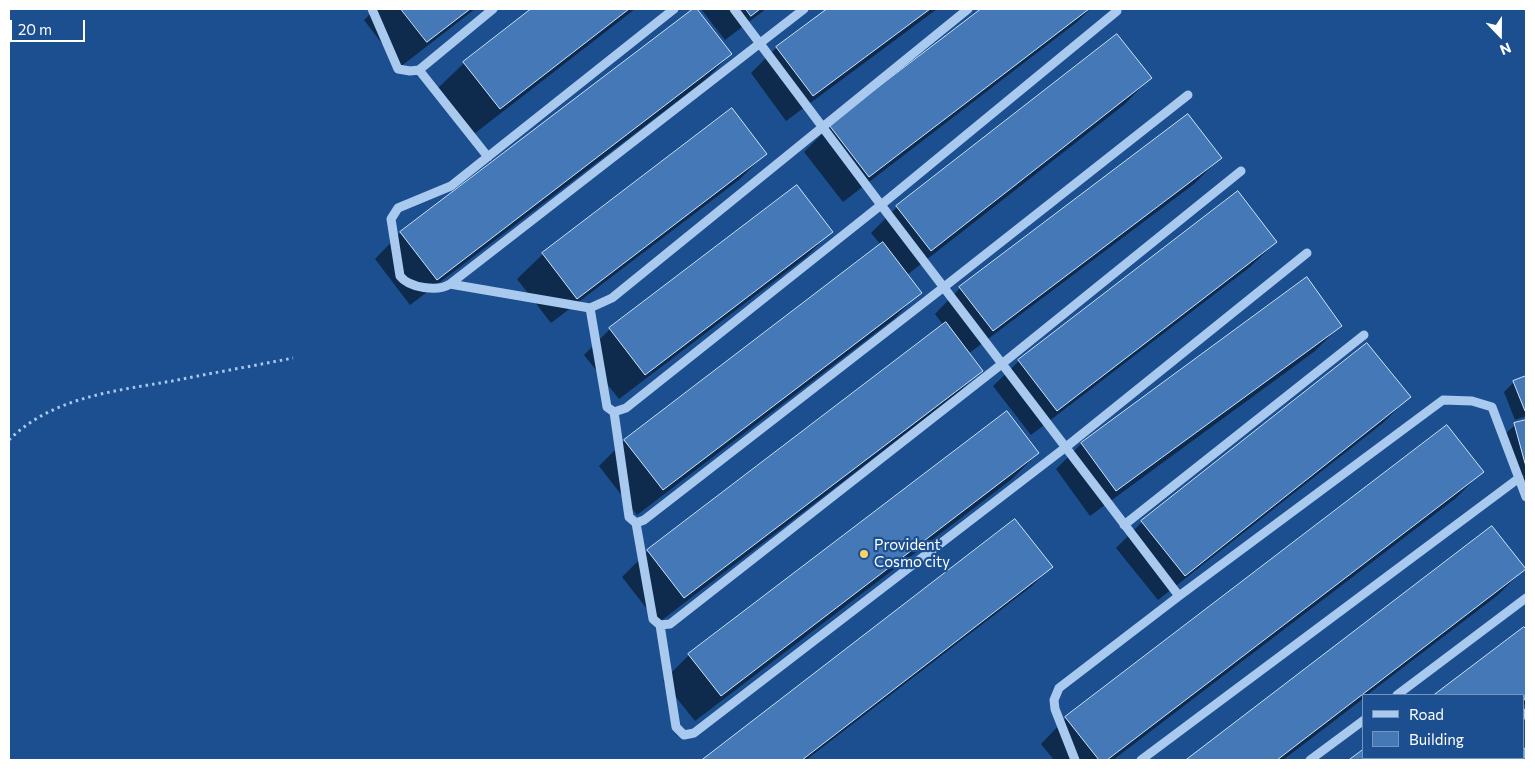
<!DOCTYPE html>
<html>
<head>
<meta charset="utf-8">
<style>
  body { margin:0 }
  #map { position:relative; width:1535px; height:769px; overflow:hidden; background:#1b4f8f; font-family:Commissioner,sans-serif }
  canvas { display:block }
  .frame { position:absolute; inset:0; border:10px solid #fff; pointer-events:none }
  .legend { position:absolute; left:1362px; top:694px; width:162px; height:65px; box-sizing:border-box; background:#1b4f8f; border:1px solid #7695bc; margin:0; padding:6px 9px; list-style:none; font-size:15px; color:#fff }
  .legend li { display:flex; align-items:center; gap:10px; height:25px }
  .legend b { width:25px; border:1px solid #7695bc }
  .north { position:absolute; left:1475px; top:10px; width:50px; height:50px; -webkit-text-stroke:4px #1b4f8f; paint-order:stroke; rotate:158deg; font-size:14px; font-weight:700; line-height:20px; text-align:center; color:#fff }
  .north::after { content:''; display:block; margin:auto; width:18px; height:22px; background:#fff; clip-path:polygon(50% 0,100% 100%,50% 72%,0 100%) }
  .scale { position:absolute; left:10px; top:20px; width:75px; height:22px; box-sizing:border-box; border:2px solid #fff; border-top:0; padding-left:6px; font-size:15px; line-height:18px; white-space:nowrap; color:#fff; -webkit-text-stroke:4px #1b4f8f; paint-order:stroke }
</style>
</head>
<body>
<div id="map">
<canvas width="1535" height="769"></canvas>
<div class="frame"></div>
<ul class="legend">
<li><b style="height:6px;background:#a9c9ee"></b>Road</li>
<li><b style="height:14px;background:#4478b7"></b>Building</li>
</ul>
<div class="north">N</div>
<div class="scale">20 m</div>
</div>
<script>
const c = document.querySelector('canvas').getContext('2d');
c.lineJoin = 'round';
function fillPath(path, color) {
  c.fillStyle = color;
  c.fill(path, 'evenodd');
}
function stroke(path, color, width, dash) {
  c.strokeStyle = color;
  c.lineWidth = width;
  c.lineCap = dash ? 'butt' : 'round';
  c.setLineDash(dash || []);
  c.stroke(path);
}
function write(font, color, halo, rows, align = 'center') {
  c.font = font + ' Commissioner,sans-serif';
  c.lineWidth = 4.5;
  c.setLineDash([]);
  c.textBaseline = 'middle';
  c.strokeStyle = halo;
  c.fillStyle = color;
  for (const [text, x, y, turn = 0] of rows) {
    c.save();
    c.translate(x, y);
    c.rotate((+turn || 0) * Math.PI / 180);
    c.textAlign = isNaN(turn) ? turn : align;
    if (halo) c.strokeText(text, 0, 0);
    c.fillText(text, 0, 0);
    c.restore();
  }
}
const shadow = new Path2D(`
  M375,9h100l-75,58 -36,-47z
  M533,9h102l-161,125 -36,-46 26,-25z
  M695,9l36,45 -26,26 -295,225 -35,-46 25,-26z
  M701,9h65l-41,31z
  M829,9h108l-151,112 -35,-48 25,-25z
  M983,9h107l-13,13 -234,180 -39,-50 26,-26z
  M1116,36l34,42 -25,26 -218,171 13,17 -25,26 -258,197 -38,-49 26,-26 256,-195 -10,-12 26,-26z
  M766,153l-26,26 -189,144 -34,-44 26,-25z
  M1220,158l-26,26 -226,170 13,16 -26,26 -297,227 -36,-46 26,-26 296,-225 -9,-12 25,-26z
  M831,232l-25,25 -187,142 -35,-44 26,-26z
  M1276,242l-26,25 -219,168 -38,-49 26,-25z
  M1307,279l34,46 -26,26 -225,165 -34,-47 25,-25z
  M1526,378v38l-11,4 -11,-28 10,-10z
  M1409,397l-26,26 -225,177 -42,-52 26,-26z
  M1526,421v59l-8,3 -14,-48 11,-10z
  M1038,453l-26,26 -317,242 -32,-40 26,-26z
  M1482,472l-26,26 -343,262h-59l-13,-16 25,-26z
  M1015,521l36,46 -19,19 -226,174h-102z
  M1492,527l32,42 -26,26 -131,100h-3v3l-81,62h-95z
  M1524,628l2,3v72l-2,2v-10h-88z
  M1364,750v8h91l-4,2h-100z`);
const building = new Path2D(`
  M401,9h69l-43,33z
  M531,9h98l-129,100 -37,-47z
  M693,9h4l35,45 -295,226 -37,-48z
  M746,9h14l-9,7z
  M827,9h103l-117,87 -37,-49z
  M981,9h108l-220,168 -40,-52z
  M1117,34l35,44 -221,173 -35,-45z
  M732,108l35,46 -190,145 -35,-46z
  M1188,114l34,44 -229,173 -34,-44z
  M797,185l36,47 -188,143 -36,-47z
  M1238,191l39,51 -220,169 -39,-51z
  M883,242l39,51 -259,197 -39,-50z
  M1307,277l35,49 -226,165 -35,-48z
  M946,322l37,49 -299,227 -37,-48z
  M1367,343l44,54 -226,179 -44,-55z
  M1526,376v34l-1,1 -12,-30z
  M1007,411l32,42 -318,243 -33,-42z
  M1526,420v47l-12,-44z
  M1447,425l37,47 -377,288h-8l-34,-43z
  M1015,519l38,48 -251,193h-100z
  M1492,526l34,43 -249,191h-91z
  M1524,627l2,2v70l-2,1v-5h-90z
  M1526,748v12h-16l3,-2h11v-9z
  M1364,749v9h84l-3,2h-96z`);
const path = new Path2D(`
  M9,440c43,-43 106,-49 163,-59 40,-8 81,-15 121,-23`);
const minor = new Path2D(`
  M372,9l26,60 12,2 9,-1 74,-61
  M674,9l-223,177 -53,22 -7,11 9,57c9,12 38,16 50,8l354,-275
  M734,9l147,196 298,391
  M419,70l69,87
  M450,284l140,24 22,-10 356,-289
  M590,308l17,99 7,5 12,-4 255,-203 236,-194
  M614,412l15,105 7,6 8,-3 300,-233 244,-192
  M636,523l17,96 7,6 10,-1 333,-261 238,-192
  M1124,525l240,-190
  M660,625l16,102 8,8 10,-2 372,-286 241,-194
  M1397,695l129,-97
  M1524,715l2,-2
  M1075,760l-20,-51 -1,-9 5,-12 120,-92 264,-196 29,1 20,6 34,90
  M1141,760l378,-282
  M1310,760l54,-40
  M1467,760l3,-2`);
const markers = [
  [864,554,5,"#ffd166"]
];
const poiNames = [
  ["Provident",874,545],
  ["Cosmo city",874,562]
];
fillPath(shadow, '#0007');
fillPath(building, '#4478b7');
stroke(building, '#cfe3fa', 1);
stroke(path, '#a9c9ee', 3, [2.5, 4]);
stroke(minor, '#a9c9ee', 9);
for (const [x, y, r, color] of markers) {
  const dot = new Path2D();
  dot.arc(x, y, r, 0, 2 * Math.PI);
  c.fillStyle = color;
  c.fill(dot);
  stroke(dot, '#1b4f8f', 2);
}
write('15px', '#fff', '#1b4f8f', poiNames, 'left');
</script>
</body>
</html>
